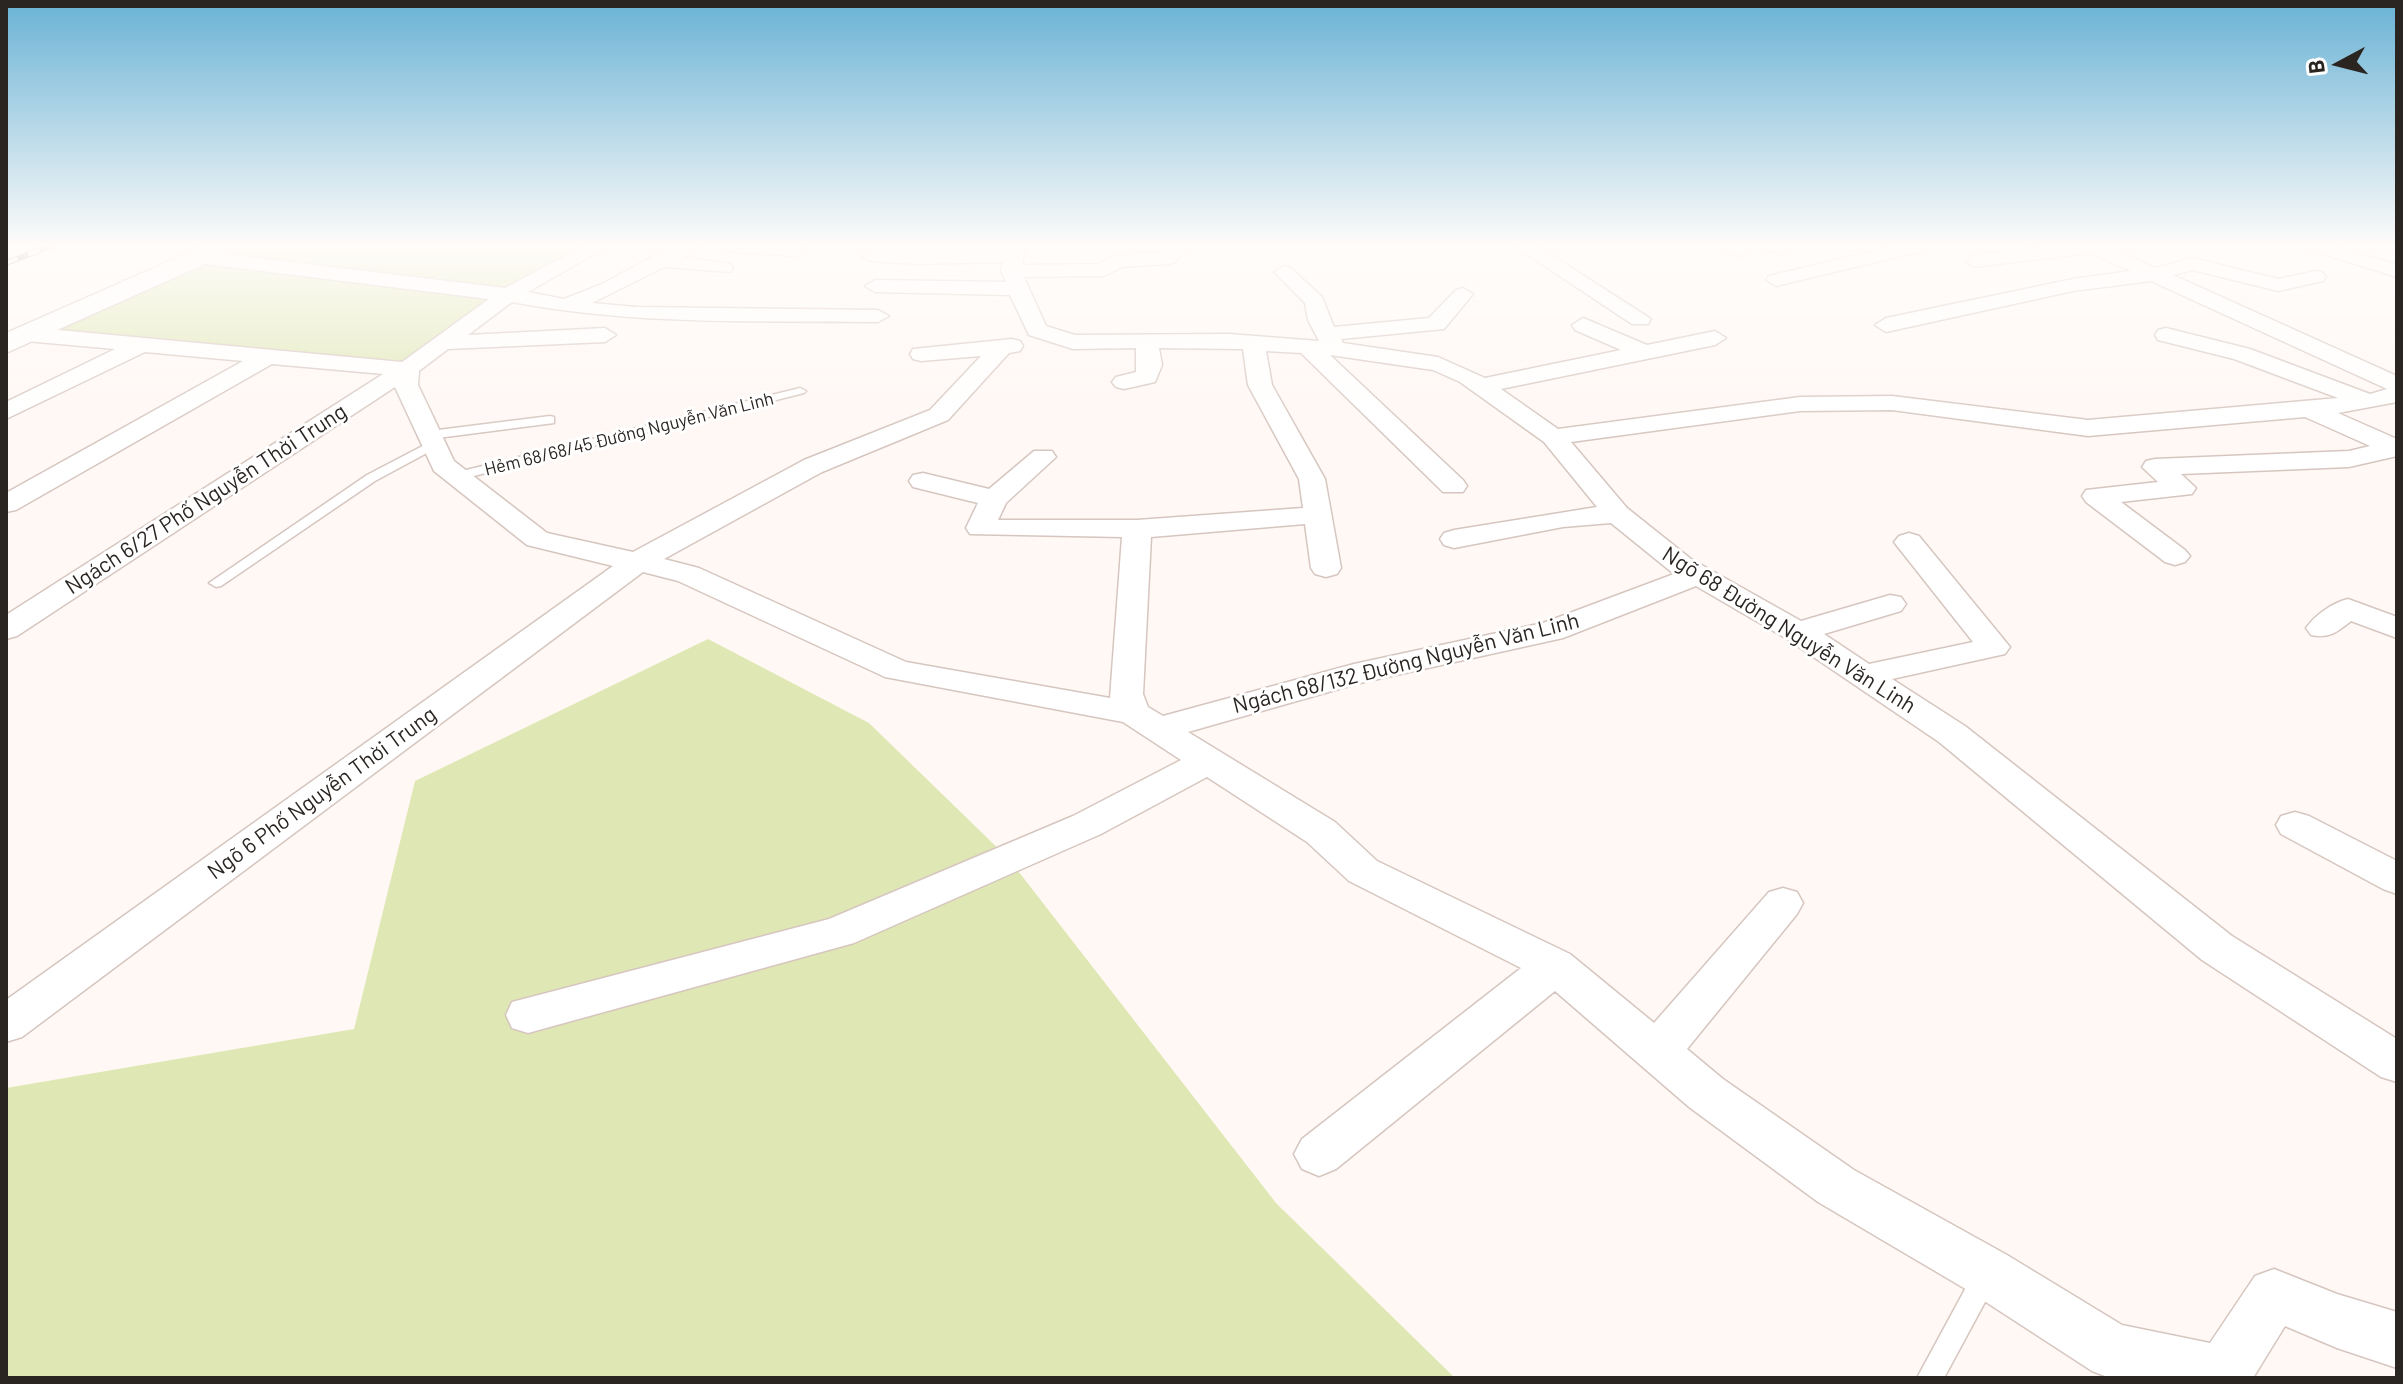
<!DOCTYPE html>
<html>
<head>
<meta charset="utf-8">
<style>
  body { margin:0 }
  #map { position:relative; width:2403px; height:1384px; overflow:hidden; background:#fff8f5; font-family:Barlow,sans-serif }
  canvas { display:block }
  .frame { position:absolute; inset:0; border:8px solid #2b2522; pointer-events:none }
  .north { position:absolute; left:2299px; top:24px; width:80px; height:80px; -webkit-text-stroke:6px #fff; paint-order:stroke; rotate:263deg; font-size:22px; font-weight:700; line-height:32px; text-align:center; color:#2b2522 }
  .north::after { content:''; display:block; margin:auto; width:28px; height:36px; background:#2b2522; clip-path:polygon(50% 0,100% 100%,50% 72%,0 100%) }
</style>
</head>
<body>
<div id="map">
<canvas width="2403" height="1384"></canvas>
<div class="frame"></div>
<div class="north">B</div>
</div>
<script>
const c = document.querySelector('canvas').getContext('2d');
c.lineJoin = 'round';
function fillPath(path, color) {
  c.fillStyle = color;
  c.fill(path, 'evenodd');
}
function stroke(path, color, width, dash) {
  c.strokeStyle = color;
  c.lineWidth = width;
  c.lineCap = dash ? 'butt' : 'round';
  c.setLineDash(dash || []);
  c.stroke(path);
}
function write(font, color, halo, rows, align = 'center') {
  c.font = font + ' Barlow,sans-serif';
  c.lineWidth = 6;
  c.setLineDash([]);
  c.textBaseline = 'middle';
  c.strokeStyle = halo;
  c.fillStyle = color;
  for (const [text, x, y, turn = 0] of rows) {
    c.save();
    c.translate(x, y);
    c.rotate((+turn || 0) * Math.PI / 180);
    c.textAlign = isNaN(turn) ? turn : align;
    if (halo) c.strokeText(text, 0, 0);
    c.fillText(text, 0, 0);
    c.restore();
  }
}
const green = new Path2D(`
  M227,245h373l-92,50 -101,74 -381,-35z
  M708,639l161,84 139,135 268,345 179,175h-1449v-290l348,-59 61,-248z`);
const lane = new Path2D(`
  M800,388l6,3 -2,2 -346,87 -6,-4 2,-3z
  M550,416l4,1v6l-124,16 -6,-4 6,-4z
  M434,440l4,1v6l-63,34 -154,105 -5,1 -7,-4 158,-108z
  M1985,1266l9,3 4,9 -54,100h-27l59,-109z`);
const street = new Path2D(`
  M586,245h24l-82,47 36,7 38,-15 73,-39h24l-17,12 48,7 3,4 -3,4 -66,-5 -72,36 44,4 242,3 11,6 -11,6c-123,-1 -245,3 -366,-20l-44,33 137,-7 11,7 -11,7 -157,7 -29,22 -1,14 36,76 93,72 86,19 171,-92 126,-50 51,-54 -60,5 -8,-2 -3,-5 3,-5 99,-10 8,2 3,5 -3,5 -11,2 -61,67 -126,52 -158,87 35,9 207,94 204,36 12,-161 -152,-3 -4,-6 12,-25 -65,-16 -4,-6 4,-6 10,-2 66,16 45,-38h18l4,6 -50,46 -8,17h139l166,-12 -4,-29 -51,-94 -5,-36 -84,-1 3,17 -7,17 -31,7 -8,-2 -4,-5 4,-5 20,-5v-24l-63,1 -44,-14 -19,-40 -135,-3 -10,-6 10,-6 131,2 -5,-11 2,-9 -87,2 -44,-3 -7,-2 -3,-4 3,-4 140,-1 1,-5h20l-4,20 77,-1 18,-9 45,-3 7,-7h21l-15,17 -7,2 -46,3 -18,9 -80,1 22,49 29,9 154,-1 90,7 -11,-21 -3,-17 -31,-31 10,-6 7,2 31,29 12,30 95,-9 27,-28 7,-2 10,6 -29,35 -103,10 2,4 95,14 47,21 136,-28 -46,-20 -3,-5 11,-7 64,27 68,-14 11,7 -11,7 -214,44 57,40 242,-32 92,-1 196,24 250,-22 -104,-39 -76,-19 -3,-5 3,-5 8,-2 84,21 120,45 17,-5 -236,-108 -78,10 -187,41 -11,-7 11,-7 187,-39 58,-8 -41,-18 -115,14 -10,-6 10,-6 84,-10h46l50,23 38,-10 85,21 38,-8 7,2 3,4 -3,4 -45,10 -85,-21 -20,5 224,101v26l-59,11 59,26v17l-48,11 -168,7 15,14 -4,6 -71,8 64,48 5,6 -5,6 -10,3 -10,-3 -79,-60 -4,-6 4,-6 72,-8 -16,-15 4,-6 9,-2 194,-8 21,-5 -65,-29 -217,19 -196,-26 -92,1 -229,31 56,66 64,51 110,62 89,-26 11,2 5,7 -5,7 -77,23 45,30 104,-22 -79,-100 5,-6 10,-3 10,3 91,111 -5,7 -113,25 73,47 267,210 165,103v43l-16,-5 -179,-117 -263,-218 -152,-103 -91,-53 -133,52 -203,45 -172,49 147,90 42,39 193,93 84,69 115,-131 14,-4 14,4 6,11 -6,11 -110,135 36,30 131,91 153,85 115,70 88,18 45,-67 19,-7 63,25 60,18v56l-60,-20 -52,-22 -32,52h-143l-18,-7 -123,-80 -151,-89 -129,-95 -134,-116 -219,178 -17,7 -17,-7 -8,-15 8,-15 219,-171 -172,-87 -42,-39 -100,-65 -106,57 -247,109 -326,90 -16,-5 -6,-13 6,-13 317,-83 244,-103 108,-56 -58,-38 -238,-45 -207,-96 -35,-9 -621,465 -16,5v-42l607,-434 -86,-21 -93,-74 -39,-84 -378,249 -11,3v-24l377,-241 -111,-10 -256,146 -10,2v-19l237,-132 -98,-9 -139,67v-17l109,-53 -89,-8 -8,-2 -3,-5 3,-5 8,-2 376,35 87,-63 -291,-36 -10,-6 10,-6 307,37zM1266,351l35,2 142,139h20l4,-6 -4,-6 -133,-125 103,15 27,12 84,60 53,65 -143,23 -10,3 -4,6 4,6 10,3 109,-21 48,-4 63,51 -131,49 -189,41 -191,52 -15,-9 -5,-13 8,-157 154,-13 6,44 4,6 11,3 11,-3 4,-6 -16,-89 -53,-94z
  M715,245h84l7,5 -10,6 -71,-5z
  M1513,245h23l115,74 -3,5h-16z
  M1716,245h28l6,5 -10,6 -21,-7z
  M1762,245h27l2,3 -10,6 -16,-5z
  M1899,245h34l-3,4 -154,37 -10,-6 3,-4z
  M2304,245h30l63,20v12l-90,-28z
  M2348,599l49,18v21l-46,-17c-14,11 -22,18 -40,14l-5,-7c9,-13 26,-25 42,-29z
  M2295,812l14,4 88,45v33l-14,-5 -102,-55 -5,-9 5,-9z`);
const secondary = new Path2D(`
  M206,245h33l-3,5 -230,103v-20z`);
const rail = new Path2D(`
  M6,263l47,-18`);
const farStreetnames = [
  ["Hẻm 68/68/45 Đường Nguyễn Văn Linh",629,434,-14]
];
const streetNames = [
  ["Ngách 6/27 Phố Nguyễn Thời Trung",206,499,-33],
  ["Ngõ 68 Đường Nguyễn Văn Linh",1789,630,32],
  ["Ngách 68/132 Đường Nguyễn Văn Linh",1406,663,-14],
  ["Ngõ 6 Phố Nguyễn Thời Trung",322,793,-36]
];
fillPath(green, '#dfe8b4');
stroke(lane, '#d6c6bf', 3);
stroke(street, '#d6c6bf', 3);
stroke(secondary, '#d6c6bf', 3);
fillPath(lane, '#fff');
fillPath(street, '#fff');
fillPath(secondary, '#fff');
stroke(rail, '#59524f', 6);
stroke(rail, '#fff', 4, [12]);
const sky = c.createLinearGradient(0, 0, 0, 439);
sky.addColorStop(0, '#69b2d5');
sky.addColorStop(0.56, '#fffcfa');
sky.addColorStop(1, '#fffcfa00');
c.fillStyle = sky;
c.fillRect(0, 0, 2403, 439);
write('18px', '#2b2522', '#fff', farStreetnames);
write('22px', '#2b2522', '#fff', streetNames);
</script>
</body>
</html>
